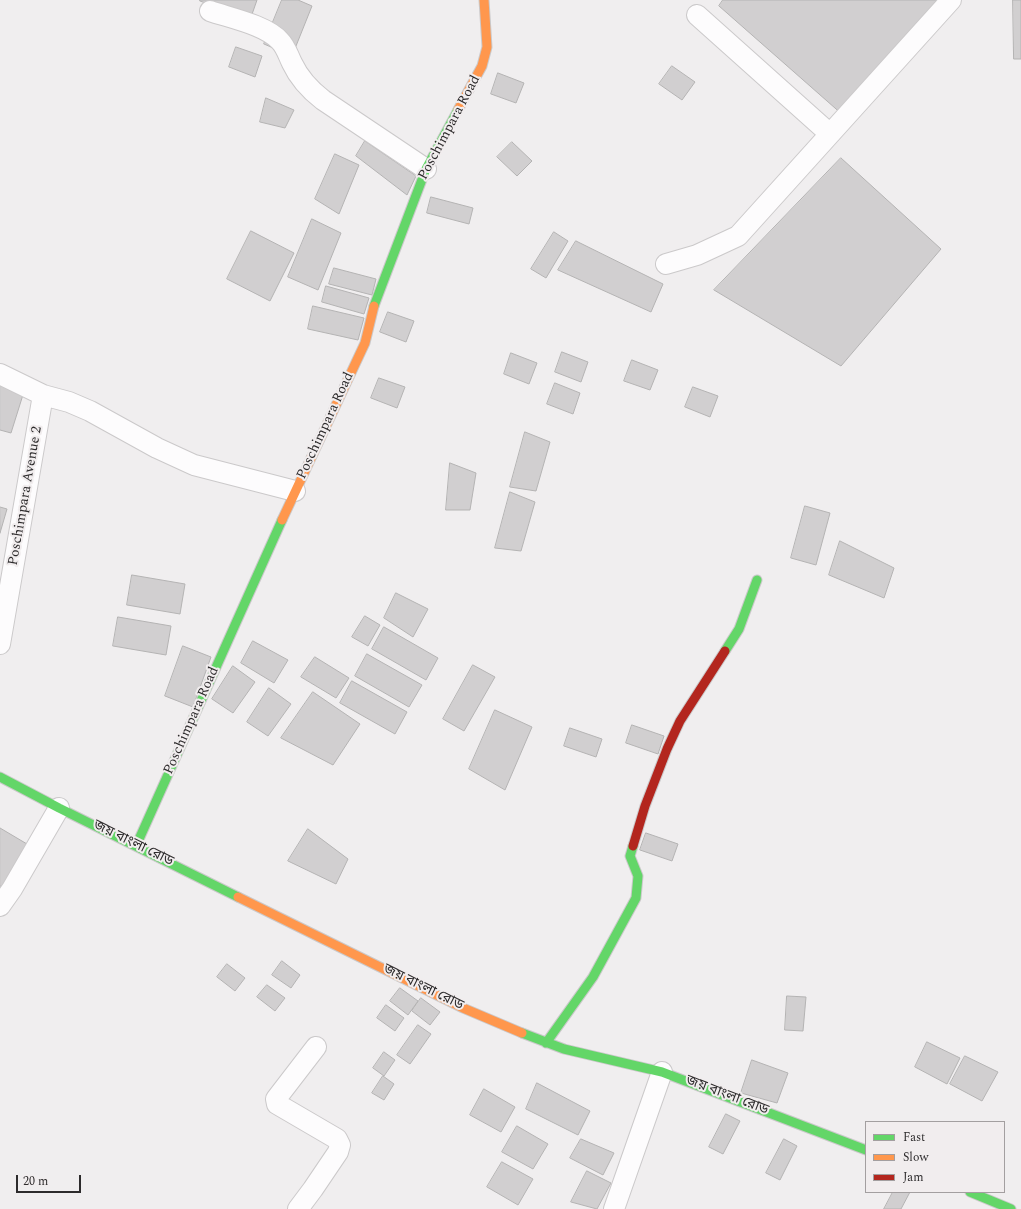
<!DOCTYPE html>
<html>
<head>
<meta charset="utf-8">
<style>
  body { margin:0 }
  #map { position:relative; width:1021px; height:1209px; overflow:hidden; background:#f0eeef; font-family:Spectral,serif }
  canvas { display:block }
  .legend { position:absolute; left:865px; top:1121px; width:140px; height:72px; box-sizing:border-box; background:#f1edee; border:1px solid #a39fa0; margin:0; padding:5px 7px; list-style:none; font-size:12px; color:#2d2b2c }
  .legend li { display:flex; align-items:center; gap:8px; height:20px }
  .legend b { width:20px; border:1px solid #a39fa0 }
  .scale { position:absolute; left:16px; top:1175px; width:65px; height:18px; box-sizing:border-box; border:2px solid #2d2b2c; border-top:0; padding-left:5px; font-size:12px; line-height:14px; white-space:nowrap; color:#2d2b2c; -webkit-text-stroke:3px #f1edee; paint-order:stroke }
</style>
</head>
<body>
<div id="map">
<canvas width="1021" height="1209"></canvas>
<ul class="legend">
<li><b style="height:5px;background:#63d668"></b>Fast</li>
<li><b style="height:5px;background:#ff974d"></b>Slow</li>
<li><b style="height:5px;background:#b3261e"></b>Jam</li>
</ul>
<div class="scale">20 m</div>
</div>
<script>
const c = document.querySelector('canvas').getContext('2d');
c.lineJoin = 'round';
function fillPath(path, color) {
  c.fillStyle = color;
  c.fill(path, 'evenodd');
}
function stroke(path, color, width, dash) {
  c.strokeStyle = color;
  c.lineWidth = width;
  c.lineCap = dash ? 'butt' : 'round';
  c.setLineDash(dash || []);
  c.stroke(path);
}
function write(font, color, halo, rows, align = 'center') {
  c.font = font + ' Spectral,"Noto Sans Bengali",serif';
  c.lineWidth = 4;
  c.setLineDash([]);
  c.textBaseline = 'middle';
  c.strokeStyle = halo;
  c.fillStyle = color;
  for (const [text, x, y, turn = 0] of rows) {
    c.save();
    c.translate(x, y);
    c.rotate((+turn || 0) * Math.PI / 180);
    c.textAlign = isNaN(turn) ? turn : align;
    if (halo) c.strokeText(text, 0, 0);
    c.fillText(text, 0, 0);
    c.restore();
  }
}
const building = new Path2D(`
  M200,0h57l-7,20 -50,-19z
  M282,0h16l14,6 -20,50 -28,-12z
  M723,0h231l-102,123 -133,-117z
  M1013,0h8v59h-7z
  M236,47l26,9 -7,21 -26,-10z
  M672,66l23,16 -13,18 -23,-16z
  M498,73l26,10 -8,20 -25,-9z
  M266,98l28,12 -9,18 -25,-6z
  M365,141l51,35 -9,19 -51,-39z
  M512,142l20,19 -15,15 -20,-19z
  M335,154l24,11 -20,49 -24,-15z
  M841,158l100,91 -100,117 -127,-76z
  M431,197l42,11 -4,16 -42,-11z
  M312,219l29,14 -23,57 -30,-13z
  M251,231l43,22 -24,48 -43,-22z
  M554,232l14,9 -22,37 -15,-9z
  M576,241l87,43 -12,28 -93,-42z
  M334,268l42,11 -4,16 -43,-11z
  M326,286l43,12 -5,16 -42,-12z
  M313,306l51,12 -6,22 -50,-11z
  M388,312l26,9 -8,21 -26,-10z
  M562,352l26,10 -7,20 -26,-10z
  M511,353l26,10 -8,21 -25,-10z
  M632,360l26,10 -8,20 -26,-9z
  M0,374l27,8 -16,51 -11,-3z
  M379,378l26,9 -8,21 -26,-10z
  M555,383l25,10 -7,21 -26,-10z
  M693,387l25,9 -8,21 -25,-10z
  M525,432l25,10 -14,49 -26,-4z
  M450,463l26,10 -6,37h-24z
  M510,492l25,10 -14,49 -26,-3z
  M805,506l25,7 -14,52 -25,-7z
  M0,507l7,2 -7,24z
  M840,541l54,27 -10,30 -55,-23z
  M132,575l53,9 -5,30 -53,-9z
  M396,593l32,16 -15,28 -29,-19z
  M365,616l15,9 -12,21 -16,-9z
  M118,617l53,9 -5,29 -53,-9z
  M384,627l54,31 -12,22 -54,-31z
  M253,641l35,19 -14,23 -33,-20z
  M183,646l28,11 -18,50 -28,-11z
  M367,654l55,31 -13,22 -54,-31z
  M315,657l34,21 -13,20 -35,-21z
  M473,665l22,12 -31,54 -21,-12z
  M233,666l22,16 -22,31 -21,-14z
  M352,681l55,31 -12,22 -55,-31z
  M269,688l22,16 -23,32 -21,-14z
  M313,692l47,32 -27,41 -52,-27z
  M495,710l37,17 -27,63 -36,-21z
  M632,725l32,11 -6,18 -32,-11z
  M570,728l32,11 -6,18 -32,-11z
  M0,828l27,16 -24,43 -3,-1z
  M308,829l40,30 -12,25 -48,-23z
  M646,833l32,11 -6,17 -32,-11z
  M282,961l18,14 -9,13 -19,-13z
  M227,964l18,14 -10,13 -18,-14z
  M267,985l18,13 -10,13 -18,-14z
  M400,988l18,13 -10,14 -18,-14z
  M787,996l19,1 -3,34 -18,-1z
  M421,998l19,14 -10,13 -18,-14z
  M386,1005l18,13 -9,13 -18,-13z
  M418,1025l13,9 -21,30 -13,-9z
  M927,1042l33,16 -13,26 -32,-17z
  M384,1052l11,8 -11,16 -11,-8z
  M965,1056l33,16 -16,29 -32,-17z
  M752,1060l36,13 -11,30 -36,-10z
  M383,1076l11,8 -10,16 -12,-7z
  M537,1083l53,28 -12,24 -52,-26z
  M484,1089l31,18 -14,25 -31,-17z
  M726,1114l14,7 -17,33 -14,-7z
  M517,1126l31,18 -15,25 -31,-17z
  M581,1139l33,14 -11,22 -33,-17z
  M784,1139l13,7 -17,34 -14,-7z
  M502,1162l31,17 -15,26 -31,-18z
  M587,1171l24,12 -14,26 -26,-7z
  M893,1192h17l-9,17h-17z`);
const street = new Path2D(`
  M210,11c20,7 56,14 70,30 6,6 8,14 12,22 7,15 18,27 31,37l103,69
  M697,15l133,119
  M666,264l31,-9 41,-19 213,-236
  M0,374l43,21 26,7 21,9 67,37 37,17 101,26
  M0,644l43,-249
  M0,906l12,-17 47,-81
  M298,1209l15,-20 25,-37 2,-7 -3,-6 -60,-35 -1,-5 40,-52
  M614,1209l48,-137`);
const fast = new Path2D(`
  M374,306l52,-137 32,-59
  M725,651l14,-22 18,-49
  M0,777l59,31 179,89
  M136,846l146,-326
  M522,1033l42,16 98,23 204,78
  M546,1043l47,-66 43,-79 2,-22 -8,-20 3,-10
  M970,1192l41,17`);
const slow = new Path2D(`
  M458,110l24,-44 5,-19 -3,-47
  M282,520l83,-177 9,-37
  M238,897l225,111 59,25`);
const jam = new Path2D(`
  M633,846l12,-40 22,-57 13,-28 45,-70`);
const streetNames = [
  ["Poschimpara Road",450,128,-62],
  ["Poschimpara Road",326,426,-65],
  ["Poschimpara Avenue 2",26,496,-80],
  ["Poschimpara Road",192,721,-66],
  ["জয় বাংলা রোড",133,844,26],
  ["জয় বাংলা রোড",423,988,26],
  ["জয় বাংলা রোড",727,1096,21]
];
fillPath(building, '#d1cfd0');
stroke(building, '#b4b3b3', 1);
stroke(street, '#cbc9ca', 22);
stroke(fast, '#cbc9ca', 11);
stroke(slow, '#cbc9ca', 11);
stroke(jam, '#cbc9ca', 11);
stroke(street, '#fdfcfd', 20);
stroke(fast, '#63d668', 9);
stroke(slow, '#ff974d', 9);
stroke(jam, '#b3261e', 9);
write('14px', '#2d2b2c', '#f1edee', streetNames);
</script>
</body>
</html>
